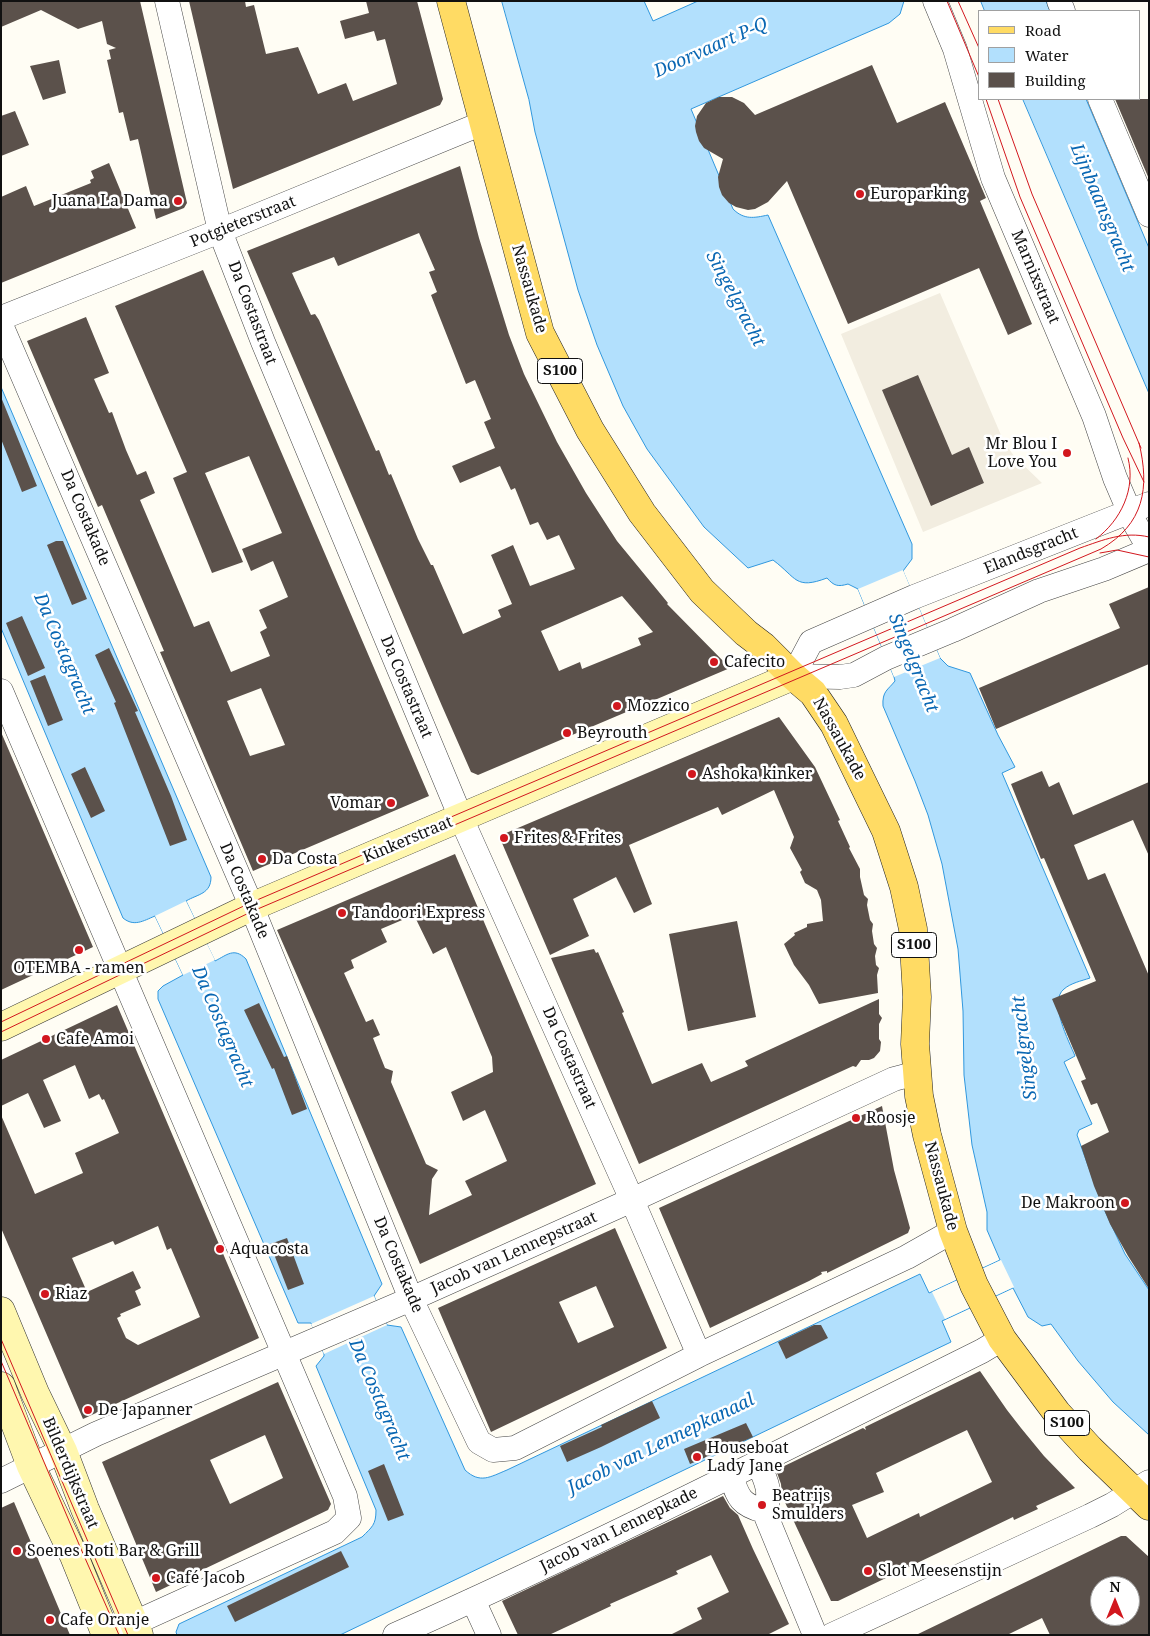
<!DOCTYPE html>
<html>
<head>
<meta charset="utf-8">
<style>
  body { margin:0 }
  #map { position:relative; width:1150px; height:1636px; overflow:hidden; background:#fffdf4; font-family:"Noto Serif",serif }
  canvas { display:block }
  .frame { position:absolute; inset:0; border:2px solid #111; pointer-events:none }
  .legend { position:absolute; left:978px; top:10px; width:162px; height:90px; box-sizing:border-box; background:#fff; border:1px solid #a0a0a0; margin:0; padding:6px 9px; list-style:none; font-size:15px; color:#111 }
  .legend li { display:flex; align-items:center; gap:10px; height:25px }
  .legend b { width:25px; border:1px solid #a0a0a0 }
  .north { position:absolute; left:1090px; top:1576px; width:50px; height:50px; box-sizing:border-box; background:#fff; border:1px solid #a0a0a0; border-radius:50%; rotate:0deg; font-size:14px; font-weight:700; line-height:20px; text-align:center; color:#111 }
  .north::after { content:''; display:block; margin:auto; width:18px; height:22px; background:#d2171e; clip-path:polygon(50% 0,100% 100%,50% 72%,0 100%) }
</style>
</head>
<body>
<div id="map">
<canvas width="1150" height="1636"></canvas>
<div class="frame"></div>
<ul class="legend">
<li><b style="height:6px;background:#ffdb64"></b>Road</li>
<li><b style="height:14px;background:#b2e0fd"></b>Water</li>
<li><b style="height:14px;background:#5b514b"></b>Building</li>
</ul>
<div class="north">N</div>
</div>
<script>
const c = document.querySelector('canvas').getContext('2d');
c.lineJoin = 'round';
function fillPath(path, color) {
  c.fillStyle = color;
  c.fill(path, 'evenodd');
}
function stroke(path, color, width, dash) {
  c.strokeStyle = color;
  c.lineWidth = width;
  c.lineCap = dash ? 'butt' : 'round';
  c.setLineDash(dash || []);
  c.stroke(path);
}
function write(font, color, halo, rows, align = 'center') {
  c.font = font + ' "Noto Serif",serif';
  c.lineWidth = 5;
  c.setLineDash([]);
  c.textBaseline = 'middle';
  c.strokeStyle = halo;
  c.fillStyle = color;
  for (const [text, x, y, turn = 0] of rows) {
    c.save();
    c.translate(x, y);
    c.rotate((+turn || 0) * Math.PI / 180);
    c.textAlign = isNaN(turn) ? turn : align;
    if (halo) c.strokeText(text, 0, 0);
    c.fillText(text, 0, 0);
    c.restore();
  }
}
const plaza = new Path2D(`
  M940,293l64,149 10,14 28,27 -119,49 -82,-198zM969,448l15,35 -52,23 20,-51z`);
const water = new Path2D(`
  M502,1h142l9,20 45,-20h206l-4,13 -11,9 -198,86 42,100c11,11 21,9 35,6l144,329v15l-9,12 37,87 8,8 22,7 28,62 17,32 -13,6 88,205c-9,3 -19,5 -26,11 -16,13 5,52 11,67l-11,6 28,62 -13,6 -2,5 26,72 22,47 24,36v145l-36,-33 -35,-41 -27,-37 -9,2 -14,-9 -15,-29 -71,33 9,21 -611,293h-163l-1,-3 3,-8 183,-87c10,-10 14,-12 14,-27l-60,-144 8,-10v-2l-13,-31h-13l-140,-324v-8l5,-5 20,-11 -28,-59c-12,5 -21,11 -32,2l-122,-290v-241l210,490c0,17 -13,17 -25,24l29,60c12,-6 19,-14 31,-2l136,325 -8,12 13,29 14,2 64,143c15,14 25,7 42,0l413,-196 9,19 71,-33 -13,-30v-18l-15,-67 -8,-70 -1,-64 -5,-62 -16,-85 -14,-49 -13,-34 -32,-75c-1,-15 5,-16 12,-25l-1,-4 -36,-88 -10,-5c-10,3 -14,2 -21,-6 -32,12 -30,0 -54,-18l-25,8 -44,-41 -57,-78 -24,-43 -26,-61 -19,-55 -43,-158 -6,-32z
  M981,1h65l4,10h-65z
  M1023,99h63l63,149v145z`);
const pier = new Path2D(`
  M903,570l37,88 -46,19 -36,-88z
  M186,901l29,59 -32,15 -28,-59z
  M1001,1260l13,27 -69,32 -13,-27z
  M374,1296l13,29 -63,29 -13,-30z`);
const building = new Path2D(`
  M1,1h139l47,202 -3,5 -28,11 -18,-80 -8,2 -7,-29 -4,1 -12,-53 4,-1 -2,-9 7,-2 -9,-4 -5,-23 -24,8 -37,-19 -40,17z
  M189,1h56l1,6 8,-2 12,49 32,-7 20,47 28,-11 7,18 44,-17 -12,-45 -8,2 -3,-10 -29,8 -5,-18 29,-8 -3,-12h51l26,98 -3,6 -207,84z
  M59,60l7,33 -23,7 -13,-34z
  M872,65l25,58 48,-21 41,96 -6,3 52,123 -24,11 -29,-67 -131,56 -61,-143 -19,21 -13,7 -7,1 -12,-3 -7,-4 -7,-8 -3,-8 -1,-10 5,-18 -19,-11 -5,-7 -3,-9 -1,-6 2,-10 9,-13 13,-6h13l12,6 11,12z
  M1115,99h34v80z
  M15,111l14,34 -28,11v-40z
  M109,163l27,65 -135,55v-86l25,-11 8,20 57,-23 -1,-3 4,-2 -3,-7z
  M460,166l19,72 30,97 15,39 33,68 29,51 31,48 51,62 -1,1 63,64 -252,107 -7,-3 -29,-66 -195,-455zM419,233l16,37 -6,2 8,20 -6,3 35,89 9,-4 16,39 -7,3 11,26 -43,18 8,17 40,-17 11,24 4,-2 15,37 8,-3 9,18 12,-5 16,34 -45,17 -17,-41 -22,10 21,49 -14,6 3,7 -38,17 -30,-69h-2l-13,-26 -27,-65 -2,1 -10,-25 -3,1 -57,-131 -4,-6 -4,1 -19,-42 42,-16 4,9zM622,596l31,36 -15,6 3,7 -59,24 -2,-7 -21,9 -18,-40z
  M203,270l226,526 -176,75 -93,-219 4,-1 -48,-113 -14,-33 -4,2 -71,-166 59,-24 23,56 -15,6 15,34 3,-1 14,38 11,25 9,-4 9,22 -15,7 54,127 15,-6 22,51 39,-16 -10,-24 7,-4 -8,-18 29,-13 -15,-36 -22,10 -9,-22 40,-16 -33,-77 -44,17 38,89 -31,11 -39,-95 14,-6 -72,-166zM261,688l24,57 -35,11 -23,-55z
  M918,375l34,80 17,-8 15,36 -53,23 -49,-116z
  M1,397l36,89 -15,6 -21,-53z
  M56,541h7l24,58 -15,6 -25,-60z
  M1149,587v77l-153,65 -17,-41 141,-60 -11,-24z
  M22,616l23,52 -17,8 -22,-53z
  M109,648l29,63 -3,1 36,84 16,44 -17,6 -56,-143 2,-1 -21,-47z
  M45,675l18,45 -15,6 -18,-45z
  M779,717l36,50 25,53 -2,1 12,26 -1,1 11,21v8l4,18 4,4 -1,6 3,15 3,4 -1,7 2,13 3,4 -2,8 1,9 3,3 -2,7 1,18 -59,11 -10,-19 -15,-20 -10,-21 11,-9 -1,-2 13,-6v-3l16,-3 -2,-21 -4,-10 -12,-7 -5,-11 2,-2 -12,-22 4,-11 -20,-47 -52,25 -4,-8 -89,38 23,59 -18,9 -18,-36 -43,22 16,37 -39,19 -51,-119z
  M1,732l92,215 -92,43z
  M85,767l20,44 -14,7 -20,-44z
  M1042,771l7,16 10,-5 14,33 76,-33v74l-16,-36 -59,25 14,35 17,-7 44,103v313l-21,-33 -18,-32 -16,-38 -13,-40 28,-14 -12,-29 -6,2 -10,-24 5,-2 -34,-80 44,-18 -52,-123 -3,1 -30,-75z
  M455,854l141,330 -176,80 -100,-236 -43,-98zM414,915l19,39 13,-7 46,110 1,15 -42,20 12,29 22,-11 22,51 -42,20 7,14 -43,20 3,-36 6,-9 -12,-6 -35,-82 2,-11 -8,-3 -12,-30 7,-3 -7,-16 -7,3 -22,-49 10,-5 -3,-8 36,-18 -6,-13z
  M737,921l19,96 -68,14 -19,-97z
  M594,949l2,4 2,-1 26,60 -2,1 30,71 50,-21 9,19 37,-16 -3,-5 134,-62v15l3,4 -3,6v15l2,3 -1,9 -6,7 -5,2h-8l-5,7 -3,-1 -214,98 -88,-206z
  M259,1003l25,54 3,-1 20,53 -15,6 -18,-47 -2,1 -28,-59z
  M117,1005l142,333 -176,81 -82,-191v-113l34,79 48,-21 -8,-20 44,-20 -15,-34 -2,1 -3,-6 -10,5 -14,-34 -32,15 18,41 -17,7 -16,-35 -27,13v-46zM158,1226l9,24 4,-2 29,69 -62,28 -12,-7 -9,-20 4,-2 -1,-2 21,-9 -6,-14 6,-3 -8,-17 -46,21 -15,-34 41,-17 2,4z
  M882,1106l12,64 16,58 -2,5 -81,40v-2l-6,1 1,2 -13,7 -99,47 -51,-120z
  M615,1228l52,120 -176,84 -53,-124zM596,1286l18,41 -36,16 -19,-41z
  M287,1238l17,46 -16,6 -18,-46z
  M814,1325h7l7,13 -42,21 -8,-17z
  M980,1371l27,39 14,18 23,28 31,32 -39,18 2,3 -24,11 -1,-3 -175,84h-7l-49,-105 -1,-12 -5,-14 87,-42 3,2 -1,-3zM967,1430l25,52 -72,35 -1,-4 -52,25 -15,-33 32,-13 -8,-19z
  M278,1382l53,122 -3,6 -172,82 -54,-130zM265,1435l18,43 -53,26 -20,-44z
  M652,1401l8,17 -59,29 -34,15 -7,-16 42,-19 -1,-2z
  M746,1423l7,14 -63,27 -6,-15z
  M384,1464l20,51 -16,6 -20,-50z
  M723,1496l7,12 8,7 15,34 36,75 -22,11h-97l32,-16 -5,-11 32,-16 -18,-37 -35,16 2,3 -68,30 1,2 -62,29h-31l-16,-34z
  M14,1502l27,64 29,69h-69v-127z
  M1121,1536h5l23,21v78h-99l-8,-17 -35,17h-91zM1100,1586h30v30h-30z
  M341,1551l8,16 -114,55 -8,-16z`);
const street = new Path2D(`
  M167,1l53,230 43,111 198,476 171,382 67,155
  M935,1l20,48 38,129 101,238 21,62 18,42 16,28
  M1059,1l4,10
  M1100,99l49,116
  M1,318l219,-87 263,-108
  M1,325l247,573 163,401 68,143 14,8 22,-2 184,-93 208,-98 46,-26
  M1149,504l-235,93 -103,45 -18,34 47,1 14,-2 32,-17 67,-28 86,-39 65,-22 45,-19
  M1,691l344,805 4,22 -14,14 -227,103
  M758,1463c8,17 15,31 6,48l51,124
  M731,1476c7,22 10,29 33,35
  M1,1481l95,-47 315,-135 221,-99 262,-121 23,-6
  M473,1600l16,35
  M395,1635c198,-88 392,-187 587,-284l20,-12
  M832,1635l258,-119 22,-11 37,-23`);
const secondary = new Path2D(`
  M1,1027l250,-120 542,-231
  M1,1311l34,82 28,58 22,58 54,126
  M1,1386l30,80 43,90 32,79`);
const primary = new Path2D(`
  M451,1l89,332 50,97 52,83 60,78 44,42 17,13 30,30 20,17 21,31 52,107 18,56 9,42 4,68 -2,47 4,52 8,39 26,96 21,54 28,54 55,74 33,36 59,57`);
const tram = new Path2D(`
  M947,1l32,76
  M958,1l21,47
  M986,99l34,98 103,241 21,44
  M998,99l34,95 109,254
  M1096,539c25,-19 40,-50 32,-81
  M1100,553l17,-3 32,7
  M1,1022l249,-119 830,-355c23,-8 44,-17 69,-11
  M1,1032l252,-121 848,-362c43,-25 49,-61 38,-106
  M1,1339l127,296
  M1,1361l80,188 38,86`);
const markers = [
  [860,194,5,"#d2171e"],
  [178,201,5,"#d2171e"],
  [1067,453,5,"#d2171e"],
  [714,662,5,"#d2171e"],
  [617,706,5,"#d2171e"],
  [567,733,5,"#d2171e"],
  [692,774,5,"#d2171e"],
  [391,803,5,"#d2171e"],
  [504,838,5,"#d2171e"],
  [262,859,5,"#d2171e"],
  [342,913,5,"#d2171e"],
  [79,950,5,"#d2171e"],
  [46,1039,5,"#d2171e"],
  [856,1118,5,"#d2171e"],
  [1125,1203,5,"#d2171e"],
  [220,1249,5,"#d2171e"],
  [45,1294,5,"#d2171e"],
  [88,1410,5,"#d2171e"],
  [697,1457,5,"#d2171e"],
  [762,1505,5,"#d2171e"],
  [17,1551,5,"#d2171e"],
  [868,1571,5,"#d2171e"],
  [156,1578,5,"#d2171e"],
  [50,1620,5,"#d2171e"]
];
const shields = [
  [560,371,45],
  [914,945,45],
  [1067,1423,45]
];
const shieldNames = [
  ["S100",560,371],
  ["S100",914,945],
  ["S100",1067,1423]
];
const poiNames = [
  ["Europarking",870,194],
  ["Juana La Dama",168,201,"right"],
  ["Mr Blou I",1057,444,"right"],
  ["Love You",1057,462,"right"],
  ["Cafecito",724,662],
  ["Mozzico",627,706],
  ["Beyrouth",577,733],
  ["Ashoka kinker",702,774],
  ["Vomar",381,803,"right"],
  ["Frites & Frites",514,838],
  ["Da Costa",272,859],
  ["Tandoori Express",352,913],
  ["OTEMBA - ramen",79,968,"center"],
  ["Cafe Amoi",56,1039],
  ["Roosje",866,1118],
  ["De Makroon",1115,1203,"right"],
  ["Aquacosta",230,1249],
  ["Riaz",55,1294],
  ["De Japanner",98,1410],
  ["Houseboat",707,1448],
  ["Lady Jane",707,1466],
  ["Beatrijs",772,1496],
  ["Smulders",772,1514],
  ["Soenes Roti Bar & Grill",27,1551],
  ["Slot Meesenstijn",878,1571],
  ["Café Jacob",166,1578],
  ["Cafe Oranje",60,1620]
];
const streetNames = [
  ["Potgieterstraat",243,222,-22],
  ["Marnixstraat",1035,277,67],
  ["Nassaukade",529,289,74],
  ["Da Costastraat",252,313,69],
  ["Da Costakade",85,518,67],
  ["Elandsgracht",1031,551,-22],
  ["Da Costastraat",406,687,67],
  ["Nassaukade",839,739,61],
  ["Kinkerstraat",408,840,-23],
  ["Da Costakade",244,891,67],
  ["Da Costastraat",569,1058,66],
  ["Nassaukade",941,1186,75],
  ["Jacob van Lennepstraat",514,1253,-24],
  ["Da Costakade",398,1265,67],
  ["Bilderdijkstraat",70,1473,67],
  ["Jacob van Lennepkade",619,1530,-26]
];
const waterNames = [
  ["Doorvaart P-Q",711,48,-24],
  ["Lijnbaansgracht",1102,208,67],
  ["Singelgracht",735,299,62],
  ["Da Costagracht",64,654,67],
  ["Singelgracht",913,663,68],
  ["Da Costagracht",222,1027,67],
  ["Singelgracht",1025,1048,-97],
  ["Da Costagracht",379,1400,67],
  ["Jacob van Lennepkanaal",661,1444,-26]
];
fillPath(plaza, '#f2ede0');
fillPath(water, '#b2e0fd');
stroke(water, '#3097dd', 1);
fillPath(pier, '#fffdf4');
fillPath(building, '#5b514b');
stroke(street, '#444', 25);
stroke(secondary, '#333', 29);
stroke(primary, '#222', 29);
stroke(street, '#fff', 24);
stroke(secondary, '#fff7af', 28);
stroke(primary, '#ffdb64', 28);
stroke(tram, '#d2171e', 1);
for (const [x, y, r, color] of markers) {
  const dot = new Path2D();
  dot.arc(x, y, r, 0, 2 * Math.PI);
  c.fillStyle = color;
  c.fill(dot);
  stroke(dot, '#fff', 2);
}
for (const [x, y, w] of shields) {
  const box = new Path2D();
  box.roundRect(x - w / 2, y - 12.5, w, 25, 4);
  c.fillStyle = '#fff';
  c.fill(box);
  stroke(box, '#111', 1);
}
write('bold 15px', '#111', null, shieldNames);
write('16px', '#111', '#fff', poiNames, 'left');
write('16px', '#111', '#fff', streetNames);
write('italic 18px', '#0967b3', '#fff', waterNames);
</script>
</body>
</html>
